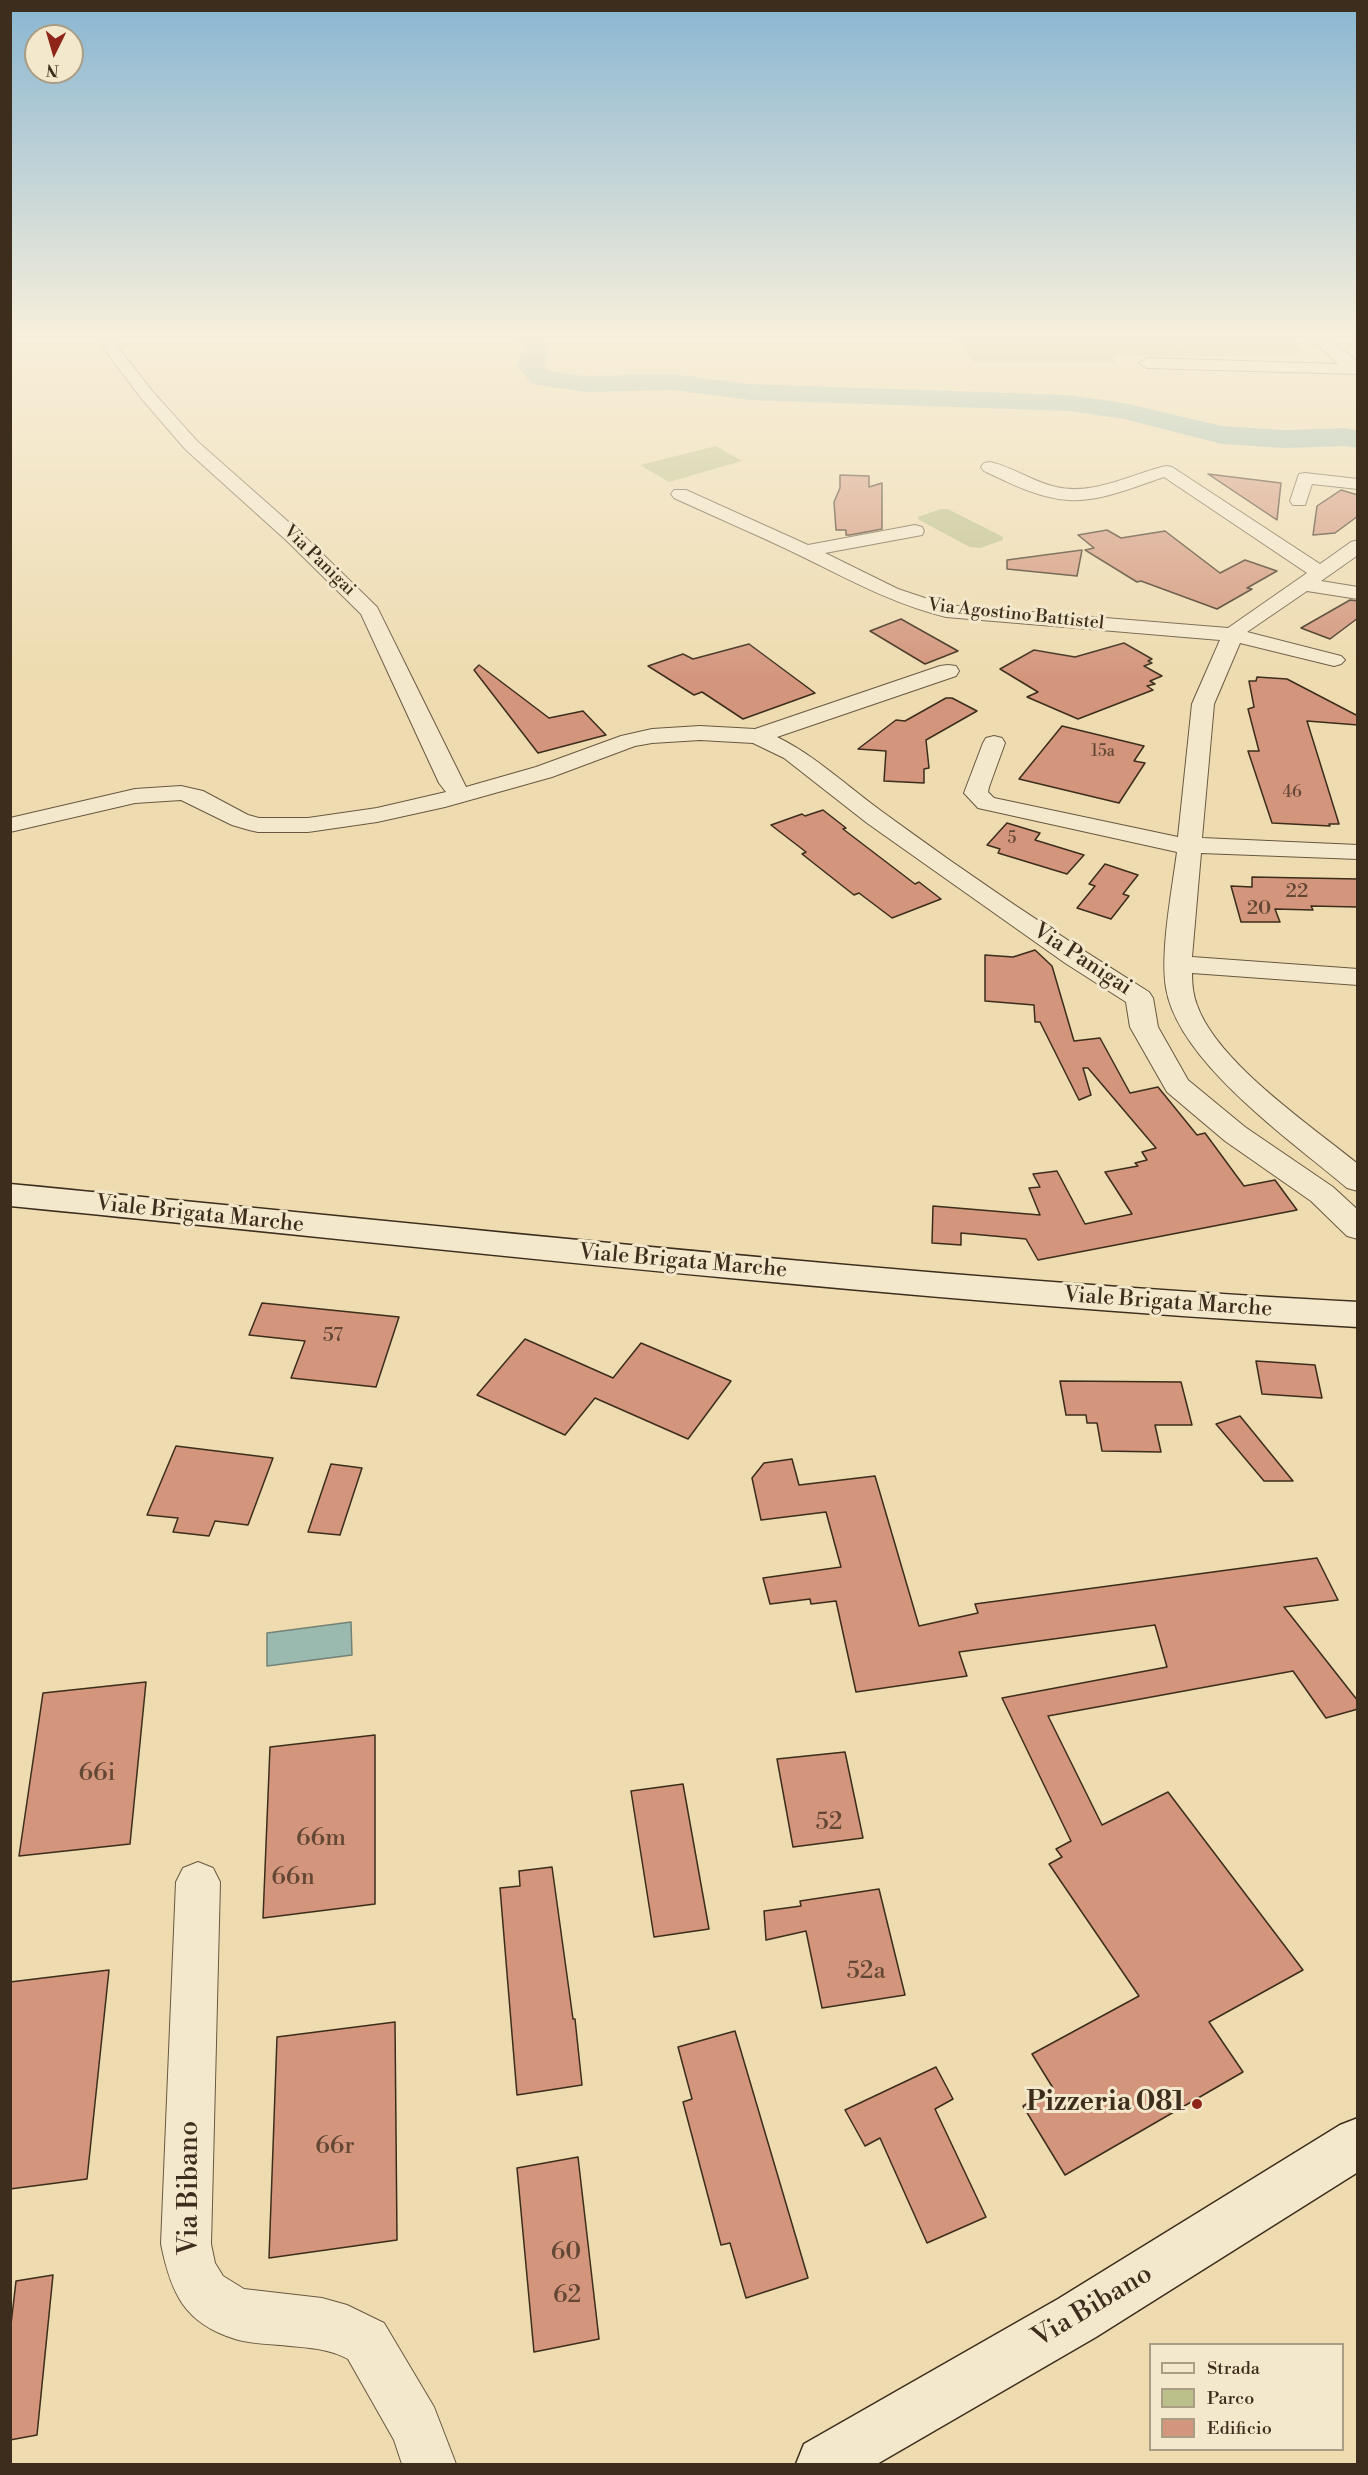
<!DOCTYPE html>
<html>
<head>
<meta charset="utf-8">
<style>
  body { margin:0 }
  #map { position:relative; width:1368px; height:2475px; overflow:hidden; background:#eedbb0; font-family:"Libre Bodoni",serif }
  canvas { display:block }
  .frame { position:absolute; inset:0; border:12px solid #3c2d1c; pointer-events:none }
  .legend { position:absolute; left:1149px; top:2343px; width:195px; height:108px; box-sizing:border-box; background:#f4e8cc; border:2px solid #aa9d86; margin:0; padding:8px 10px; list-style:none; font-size:18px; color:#3c2d1c }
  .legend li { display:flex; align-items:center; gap:12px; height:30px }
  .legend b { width:30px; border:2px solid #aa9d86 }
  .north { position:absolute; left:24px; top:24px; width:60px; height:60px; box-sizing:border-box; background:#f4e8cc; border:2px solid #aa9d86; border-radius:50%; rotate:185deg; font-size:16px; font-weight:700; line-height:24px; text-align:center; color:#3c2d1c }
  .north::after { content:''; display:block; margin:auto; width:21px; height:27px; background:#8f2418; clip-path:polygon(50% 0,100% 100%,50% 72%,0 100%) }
</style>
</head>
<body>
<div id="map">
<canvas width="1368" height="2475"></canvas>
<div class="frame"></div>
<ul class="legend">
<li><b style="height:8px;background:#f4e8cc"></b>Strada</li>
<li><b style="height:16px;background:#bbbf89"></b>Parco</li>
<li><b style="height:16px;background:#d3957c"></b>Edificio</li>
</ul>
<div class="north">N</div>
</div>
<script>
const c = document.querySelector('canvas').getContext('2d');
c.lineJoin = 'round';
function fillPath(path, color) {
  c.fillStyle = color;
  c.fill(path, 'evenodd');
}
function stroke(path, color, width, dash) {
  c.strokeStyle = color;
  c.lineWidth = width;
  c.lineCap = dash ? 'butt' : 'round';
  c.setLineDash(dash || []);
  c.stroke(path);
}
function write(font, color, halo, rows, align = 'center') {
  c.font = font + ' "Libre Bodoni",serif';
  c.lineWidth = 6;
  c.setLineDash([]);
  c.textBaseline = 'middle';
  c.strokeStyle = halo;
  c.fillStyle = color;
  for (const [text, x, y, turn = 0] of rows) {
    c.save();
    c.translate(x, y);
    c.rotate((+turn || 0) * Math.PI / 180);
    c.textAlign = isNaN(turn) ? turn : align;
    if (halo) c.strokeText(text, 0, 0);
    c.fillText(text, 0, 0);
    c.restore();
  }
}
const green = new Path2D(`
  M954,337h218l18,19h-77l3,6h-142z
  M1174,337h117l14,15 -18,5 -95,-1z
  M716,446l26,15 -73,21 -29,-17z
  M941,509h7l55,28v3l-23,8 -10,-1 -51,-27 -1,-3z`);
const water = new Path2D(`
  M351,1622l1,33 -85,11v-33z`);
const river = new Path2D(`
  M515,337h27l8,9 -6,19 5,6 36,5 88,-2 77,10 318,11 56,8 98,23 62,4 62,-2 12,3v17l-12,-2 -62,2 -62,-4 -98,-25 -56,-8 -318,-11 -77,-10 -88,2 -53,-8 -15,-18 7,-19z`);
const building = new Path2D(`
  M1208,474l73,9 -4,37z
  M840,475l29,1v11l13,-4v46l-32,6h-4v-5h-10l-2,-28 6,-14z
  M1341,490l17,5v21l-23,17 -22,2 4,-29z
  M1107,530l14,8 44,-7 55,42 25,-13 32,11 -30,17 5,1 -35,20 -76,-28 -4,1 -52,-32 9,-2 -16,-13z
  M1082,550l-5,26 -70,-7v-9z
  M1350,600l8,1v17l-28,21 -29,-11z
  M901,619l57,32 -33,13 -55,-33z
  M1124,643l28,16 -4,2 4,2 -8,3 18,10 -12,5 5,3 -8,2 6,4 -75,29 -51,-22 11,-5 -38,-23 34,-19 41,7z
  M749,644l66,49 -72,26 -41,-27 -8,3 -46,-29 35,-12 10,5z
  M479,665l70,53 34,-7 23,24 -68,18 -64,-83z
  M1257,677l30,2 71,37v9l-51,-4 32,103h-10l1,2 -58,-3 -24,-72h11l-11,-42 6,-2 -5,-26h7z
  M946,698h6l25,13 -51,29 3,28 -5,1v14l-40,-2 2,-30 -28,-2 38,-29 9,1z
  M1062,726l82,20 -10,15 11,2 -26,40 -100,-24z
  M823,810l23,18 -3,1 72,55 4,-2 22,17 -49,19 -33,-25 -5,2 -52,-41 4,-2 -35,-27 31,-11 3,2z
  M1007,823l33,10 -5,7 49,15 -17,19 -69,-21 2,-4 -13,-4z
  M1105,864l33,11 -15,19 6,2 -18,23 -34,-11 18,-22 -6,-2z
  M1252,877l106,2v28l-47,-1 2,4 -38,-1 5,13h-39l-10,-36 21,1z
  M1035,950l17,16 22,75 26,-3 30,55 28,-6 39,48 8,-2 39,53 31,-6 22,30 -259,50 -12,-21 -65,-6v12l-29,-2 1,-37 107,9 -11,-27 11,-1 -7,-13 24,-3 28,53 47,-10 -27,-42 33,-6 -3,-3 12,-3 -5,-8 14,-4 -68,-80h-5l8,27 -12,5 -39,-78h-5l-1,-17 -49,-4v-46l28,2z
  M262,1303l137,14 -23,70 -85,-9 14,-37 -56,-6z
  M525,1339l88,39 28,-35 90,38 -43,58 -93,-41 -30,37 -88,-40z
  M1256,1361l59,4 7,33 -60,-4z
  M1060,1381l121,1 11,43h-37l6,27 -59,-1 -5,-28h-10l-1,-8h-20z
  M1240,1416l53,65h-29l-48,-57z
  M176,1446l97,12 -25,67 -33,-4 -6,15 -36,-4 5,-14 -31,-3z
  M792,1459l7,26 76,-9 44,150 59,-13 -3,-9 342,-46 21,42 -54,7 74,94v8l-32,9 -33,-47 -245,45 54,109 66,-33 135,178 -94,52 34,50 -178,103 -42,-69 30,-18 -21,-34 107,-58 -90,-132 13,-7 -6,-8 15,-8 -69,-143 165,-31 -12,-42 -196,27 8,24 -111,16 -20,-91 -25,3 -1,-5 -40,5 -7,-26 78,-11 -15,-55 -65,8 -9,-42 12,-15z
  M331,1464l31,4 -22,67 -32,-3z
  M146,1682l-16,162 -111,12 24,-163z
  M375,1735v169l-112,14 7,-171z
  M845,1752l18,86 -70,9 -16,-88z
  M683,1784l26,145 -55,8 -23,-146z
  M552,1867l21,152h2l7,66 -65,10 -17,-207 20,-2 -1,-15z
  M879,1889l26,106 -83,13 -16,-77 -40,9 -2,-29 37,-5 -1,-5z
  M109,1970l-22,209 -77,10v-207z
  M395,2022l2,218 -128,18 8,-221z
  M735,2031l73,247 -62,20 -16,-55 -9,2 -38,-143 9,-3 -14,-52z
  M936,2067l17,32 -18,10 51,108 -59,26 -47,-105 -15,8 -20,-36z
  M578,2157l21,182 -65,13 -17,-184z
  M53,2275l-16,160 -27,5v-107l6,-52z`);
const street = new Path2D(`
  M95,337h15l43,55 44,49 104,92 76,74 89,180 70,-20 85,-31 31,-7 48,-3 55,3 185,-63 8,-1 8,1 3,5 -3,5 -179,61c39,19 71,50 107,76 86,63 175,123 265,179l4,6 5,29 30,53 57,47 88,60 25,23v29l-11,-3 -36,-35 -86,-60 -58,-49 -37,-65 -4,-25 -61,-39 -198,-140 -83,-65 -31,-15 -53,-3 -48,3 -17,3 -83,31 -107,30 -68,15 -69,10h-50l-9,-2 -17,-5 -51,-25 -46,3 -125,29v-14l125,-29 46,-3 22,5 45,24 11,3h49l69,-10 69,-16 -7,-9 -78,-169 -74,-73 -102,-92 -44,-51z
  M1309,337h17l32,25v12l-211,-6 -8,-5 8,-5 191,6z
  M990,462c23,5 43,20 66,25 37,9 75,-13 110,-21l6,1 148,97 31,-22 7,-2v15l-37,26 37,6v12l-51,-8 -60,41 94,24 4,4 -4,4 -7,2 -94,-23 -26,61 -12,134 156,7v14l-157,-6 -9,104 166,12v16l-166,-12c0,10 1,22 5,32 20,57 113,120 161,159v27l-11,-3c-55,-47 -169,-126 -181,-200 -6,-36 6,-98 11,-136l-199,-44 -14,-15 19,-50 3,-5 8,-2 8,2 3,5 -16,44 -1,5 6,6 184,39 14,-133 28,-64 -274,-23c-53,-13 -98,-38 -147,-62 -41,-20 -84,-38 -125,-57l-3,-4 3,-4h12l122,55 107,-20 7,2 2,4 -2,4 -97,18 73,36 48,16 282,23 79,-55 -143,-96c-30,10 -64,25 -96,23 -30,-2 -58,-17 -84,-29l-3,-4 3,-4z
  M1305,473l53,6v10l-46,-5 -7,21h-12l-3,-4 9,-27z
  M198,1862l15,6 7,14 -9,362 4,19 8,13 21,13 78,9 25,7 37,18 50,84 22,57h-54l-8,-24 -46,-81c-18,-10 -38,-11 -58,-13 -17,-2 -38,-2 -55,-7 -51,-16 -64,-46 -74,-95l15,-362 7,-14z`);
const secondary = new Path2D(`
  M10,1184c449,43 898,94 1348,118v25c-451,-25 -899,-77 -1348,-121z
  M1358,2118v54l-262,165 -219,127h-81l8,-20 254,-145 282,-174z`);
const markers = [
  [1197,2104,6,"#8f2418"]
];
const farNumbernames = [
  ["15a",1103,752],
  ["46",1292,793],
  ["5",1012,839]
];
const farStreetnames = [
  ["Via Panigai",319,561,44],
  ["Via Agostino Battistel",1016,615,6]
];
const numberNames = [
  ["22",1297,892],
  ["20",1259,909],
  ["57",333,1336]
];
const streetNames = [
  ["Via Panigai",1082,960,33],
  ["Viale Brigata Marche",200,1215,6],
  ["Viale Brigata Marche",683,1262,5],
  ["Viale Brigata Marche",1168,1303,4]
];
const nearNumbernames = [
  ["66i",97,1774],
  ["52",829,1823],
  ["66m",321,1839],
  ["66n",293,1878],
  ["52a",866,1972],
  ["66r",335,2147],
  ["60",566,2253],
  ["62",567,2296]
];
const nearPoinames = [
  ["Pizzeria 081",1185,2104]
];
const nearStreetnames = [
  ["Via Bibano",191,2188,-90],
  ["Via Bibano",1093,2307,-31]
];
fillPath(green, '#bbbf89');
fillPath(water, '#9abab0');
stroke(water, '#748275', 1.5);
fillPath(river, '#9abab0');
fillPath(building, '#d3957c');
stroke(building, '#3c2d1c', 1.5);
stroke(street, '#685841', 2);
stroke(secondary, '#3c2d1c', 3);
fillPath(street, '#f4e8cc');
fillPath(secondary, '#f4e8cc');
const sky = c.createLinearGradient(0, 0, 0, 683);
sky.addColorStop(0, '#89b6d2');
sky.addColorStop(0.49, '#f7efdb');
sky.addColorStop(1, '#f7efdb00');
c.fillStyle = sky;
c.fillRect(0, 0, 1368, 683);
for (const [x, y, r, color] of markers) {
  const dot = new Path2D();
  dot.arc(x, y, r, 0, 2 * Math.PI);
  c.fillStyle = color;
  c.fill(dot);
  stroke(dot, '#f4e8cc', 2);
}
write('16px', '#624734', null, farNumbernames);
write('18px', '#3c2d1c', '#f4e8cc', farStreetnames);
write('20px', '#624734', null, numberNames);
write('22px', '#3c2d1c', '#f4e8cc', streetNames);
write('24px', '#624734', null, nearNumbernames);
write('bold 27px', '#3c2d1c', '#f4e8cc', nearPoinames, 'right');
write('27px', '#3c2d1c', '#f4e8cc', nearStreetnames);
</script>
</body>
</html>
